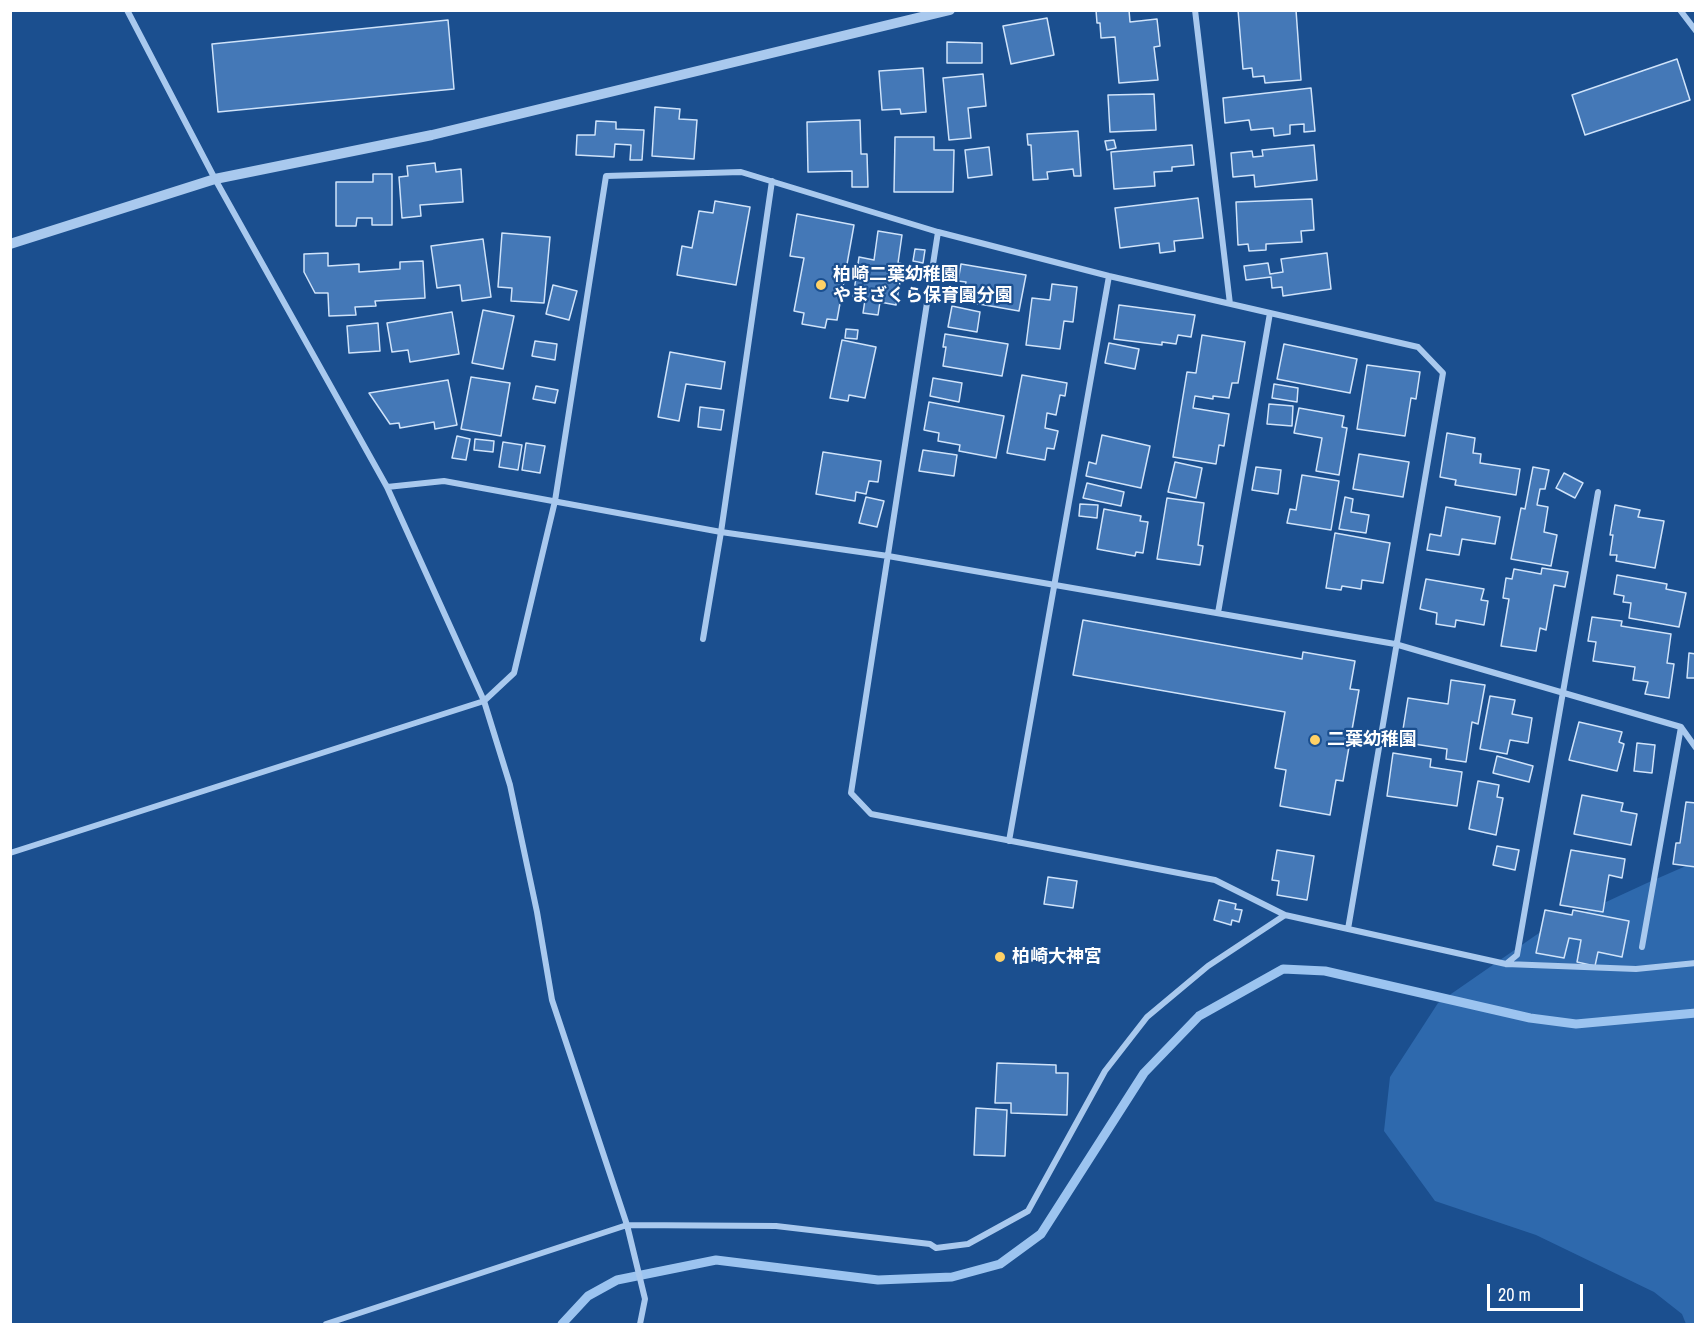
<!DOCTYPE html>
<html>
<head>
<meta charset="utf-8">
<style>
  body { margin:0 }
  #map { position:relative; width:1706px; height:1335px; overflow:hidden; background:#1b4f8f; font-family:"Archivo Narrow",sans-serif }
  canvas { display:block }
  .frame { position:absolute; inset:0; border:12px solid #fff; pointer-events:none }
  .scale { position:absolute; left:1487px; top:1284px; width:96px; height:27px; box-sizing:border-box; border:3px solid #fff; border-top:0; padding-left:8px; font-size:18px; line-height:21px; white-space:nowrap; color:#fff; -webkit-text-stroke:4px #1b4f8f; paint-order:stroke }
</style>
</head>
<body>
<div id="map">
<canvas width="1706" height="1335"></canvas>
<div class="frame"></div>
<div class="scale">20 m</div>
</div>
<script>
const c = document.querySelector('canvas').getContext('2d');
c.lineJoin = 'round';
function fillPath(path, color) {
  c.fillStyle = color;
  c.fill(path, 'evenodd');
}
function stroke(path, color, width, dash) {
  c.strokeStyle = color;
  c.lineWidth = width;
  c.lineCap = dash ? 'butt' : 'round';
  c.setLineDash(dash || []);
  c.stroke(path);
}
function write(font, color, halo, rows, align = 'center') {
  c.font = font + ' "Archivo Narrow","Noto Sans JP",sans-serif';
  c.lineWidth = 4.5;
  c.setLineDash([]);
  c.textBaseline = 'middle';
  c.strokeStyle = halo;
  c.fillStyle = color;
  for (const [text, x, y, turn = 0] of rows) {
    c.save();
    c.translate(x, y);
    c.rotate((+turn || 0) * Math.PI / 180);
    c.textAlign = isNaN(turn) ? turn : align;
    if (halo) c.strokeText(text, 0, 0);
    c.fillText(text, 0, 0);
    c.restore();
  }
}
const green = new Path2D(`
  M1695,862v462h-9l-4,-10 -28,-22 -118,-57 -101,-34 -51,-70 6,-54 48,-74 101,-70 108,-50z`);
const stream = new Path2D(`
  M562,1324l26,-28 29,-16 99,-20 162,20 74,-3 48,-13 41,-30 103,-161 55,-57 84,-47 42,2 205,47 46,6 120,-11`);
const building = new Path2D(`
  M1096,10h33l1,12 27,-3 3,27 -6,1 4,33 -39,3 -4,-46 -14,1 -1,-15h-3z
  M1238,10h58l5,70 -36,3 -1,-7 -11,1 -1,-9 -9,1z
  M1047,18l7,37 -43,9 -8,-38z
  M448,20l6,69 -236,23 -6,-68z
  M947,42l35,1v20h-35z
  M1677,59l13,41 -105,35 -13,-40z
  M923,68l3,44 -25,2 -1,-5 -18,1 -3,-39z
  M983,74l3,32 -18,2 3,30 -22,2 -6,-62z
  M1311,88l4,43 -11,1v-8l-14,1v9l-16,2 -1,-8 -22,2 -2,-10 -24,3 -2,-25z
  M1154,94l2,36 -46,2 -2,-37z
  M655,107l25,2 -1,10 18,1 -3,39 -42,-3z
  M860,120l1,34h6l1,33h-16v-16l-44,1 -1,-50z
  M596,121l20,1v7l28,1 -2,30h-12l1,-15 -16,-1 -1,13 -38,-2 1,-20h18z
  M1078,131l3,45h-7l-1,-7 -26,3 1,7 -15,1 -2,-35h-3l-1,-11z
  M895,137h39v13h20l-1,42h-59z
  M1114,140l2,8 -9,2 -2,-9z
  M1192,145l2,20 -22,2v4l-18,1 1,14 -41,3 -3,-37z
  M1314,145l3,35 -62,7 -1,-12 -21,2 -2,-24 21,-2 1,6 10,-1 -1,-6z
  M989,147l3,28 -24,3 -3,-28z
  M435,163l1,9 25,-3 2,33 -43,3 1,11 -19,2 -3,-41 9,-1 -1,-10z
  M373,174h19v51h-20v-7h-15l-1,8h-20v-44h37z
  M1198,198l5,40 -29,3 1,10 -15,2 -1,-10 -39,5 -5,-40z
  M1312,199l2,31 -13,1 1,11 -36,2v6l-17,1 -1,-7 -10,1 -2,-43z
  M715,201l35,6 -14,78 -59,-10 5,-29 10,2 7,-37 14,2z
  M797,214l57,11 -17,95 -10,-1 -2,9 -23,-4 2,-11 -10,-2 10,-53 -14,-2z
  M878,231l24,4 -4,28 5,1 -7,41 -16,-3 -2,13 -15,-2 2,-13 -12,-2 6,-41 15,3z
  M502,233l48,4 -6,66 -33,-2 1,-13 -14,-1z
  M483,239l8,58 -29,4 -2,-16 -23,3 -6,-42z
  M915,249l10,1 -2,13 -10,-2z
  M328,253v13l31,-2v8l41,-3v-7l23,-1 2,37 -50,3 1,5 -21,1 1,8 -27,1 -1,-23h-13l-11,-21v-18z
  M1327,253l4,36 -48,7 -1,-9 -10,1 -1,-11 -25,3 -2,-14 24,-3 2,11 13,-2 -2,-13z
  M961,264l65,11 -7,36 -57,-10 4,-19 -8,-1z
  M1052,284l25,3 -4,35 -9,-1 -4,28 -34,-4 6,-47 18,2z
  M553,285l24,6 -8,29 -23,-6z
  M1119,305l76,10 -4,22 -13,-2 -2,9 -14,-2v3l-48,-6z
  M952,306l28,6 -3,20 -29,-5z
  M483,310l31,6 -11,53 -31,-6z
  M452,312l7,42 -49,8 -2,-12 -16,2 -5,-29z
  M378,323l2,28 -31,2 -2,-27z
  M846,329l12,1 -1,9 -12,-1z
  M945,334l63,10 -6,32 -59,-10 3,-19h-3z
  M1202,335l43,7 -7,41h-6l-3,15 -16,-2v3l-18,-3 -2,12 36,6 -5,32 -5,-1 -3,19 -43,-7 14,-85 9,1z
  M842,340l34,7 -11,51 -16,-3 -1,6 -18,-3z
  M535,341l22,3 -2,16 -23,-4z
  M1109,343l30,6 -4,20 -30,-6z
  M1284,344l73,15 -7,34 -73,-14z
  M670,352l55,10 -4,27 -35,-5 -7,37 -21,-4z
  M1367,365l53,7 -4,27 -5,-1 -6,38 -48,-7z
  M1022,375l45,8 -2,13 -5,-1 -4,20 -9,-2 -2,15 13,3 -4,18 -7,-1 -2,12 -38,-7z
  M471,377l39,6 -9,53 -40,-7z
  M933,378l29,5 -3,19 -29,-6z
  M448,380l9,45 -22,4 -1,-7 -34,6 -1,-5 -9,1 -21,-31z
  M1274,384l24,4 -1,14 -25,-4z
  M536,386l22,4 -3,13 -22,-4z
  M929,402l75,14 -8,42 -37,-7 1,-6 -22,-4 1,-8 -15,-3z
  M1269,404l24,2 -1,20 -25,-2z
  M700,407l24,3 -3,20 -23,-3z
  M1299,408l45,8 -2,11 5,1 -8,47 -23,-4 6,-33 -28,-5z
  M1447,433l28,5 -2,15 8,1 -1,9 40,6 -4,26 -61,-10 1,-5 -16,-3z
  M1102,435l48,11 -9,42 -55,-12 3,-14 7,2z
  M457,436l13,3 -4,21 -14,-2z
  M475,439l19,2 -1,11 -19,-2z
  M503,442l19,3 -4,25 -19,-3z
  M526,443l19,3 -5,27 -18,-3z
  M923,450l34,5 -3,21 -35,-5z
  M823,452l58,9 -3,21 -9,-1 -3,13 -10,-2 -1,9 -39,-7z
  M1359,454l50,8 -6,35 -50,-8z
  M1175,462l27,6 -6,30 -28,-6z
  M1256,467l25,3 -3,24 -26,-4z
  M1533,467l16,3 -4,19h-5l-3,16 11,2 -4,25 13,3 -6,31 -40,-7 10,-51 4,1z
  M1564,473l19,10 -8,15 -19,-10z
  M1302,475l37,6 -8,49 -44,-7 3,-14 6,1z
  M1087,483l37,9 -3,14 -38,-8z
  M866,497l18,4 -7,26 -18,-4z
  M1345,497l8,2 -2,13 18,3 -3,18 -27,-4z
  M1167,498l37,5 -6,42 5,1 -3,19 -43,-6z
  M1080,504l18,1 -1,13 -18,-2z
  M1615,505l25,5 -2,7 26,4 -9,47 -39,-7 1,-6h-7l3,-20h-3z
  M1446,507l54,10 -5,27 -33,-5 -3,16 -32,-5 3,-16 11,2z
  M1104,509l37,7 -1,5 8,1 -5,31 -7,-1 -1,4 -38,-7z
  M1335,533l55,10 -7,40 -21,-3 -1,9 -19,-3 -1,4 -15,-2z
  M1542,568l26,4 -3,15 -11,-2 -8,45 -6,-2 -4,23 -35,-5 8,-47 -6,-1 3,-20 6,1 2,-10 27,5z
  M1617,575l50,9 -1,5 20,4 -7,34 -50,-9 2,-15 -8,-1 1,-6 -10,-2z
  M1426,579l58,10 -3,11 7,1 -4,24 -28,-5 -1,7 -19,-3 1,-11 -17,-4z
  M1592,617l30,4 -1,5 50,8 -4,29 7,1 -5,34 -24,-4 3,-12 -15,-2 2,-13 -42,-6 3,-19 -8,-1z
  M1083,620l219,39 1,-7 52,9 -5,28 9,1 -16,91 -7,-1 -6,35 -50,-9 6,-36 -11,-2 10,-56 -212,-37z
  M1689,653l7,1v24h-9z
  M1451,680l34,5 -7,39 -6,-2 -6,40 -20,-3 1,-10 -46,-7 7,-44 40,6z
  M1490,696l25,4 -3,14 20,4 -4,25 -18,-3 -3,14 -27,-5z
  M1579,722l43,10 -3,10 5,2 -7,27 -48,-11z
  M1637,743l18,2 -3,28 -18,-2z
  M1393,753l38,6 -1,8 32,5 -5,34 -70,-10z
  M1497,756l36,10 -4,16 -36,-9z
  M1478,781l21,4 -2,12 6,1 -7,37 -27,-6z
  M1582,795l41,8 -2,8 16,3 -6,31 -57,-11z
  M1686,802l10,1v64l-23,-3 3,-21h4z
  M1497,846l22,4 -4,20 -22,-5z
  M1277,850l37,6 -7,44 -30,-5 2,-14 -7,-1z
  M1571,850l54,9 -3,19 -13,-3 -6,37 -43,-7z
  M1048,877l29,4 -4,27 -29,-4z
  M1219,900l17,4 -1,5 7,1 -3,12 -7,-2 -1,5 -17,-5z
  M1545,910l27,5 1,-5 56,11 -7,36 -24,-5 -3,14 -18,-4 4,-22 -12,-2 -5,20 -28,-5z
  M997,1063l59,2v8h12l-1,42 -56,-2v-10h-16z
  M976,1108l31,2 -2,46 -31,-1z`);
const minor = new Path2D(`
  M127,10l88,169 172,308 97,214 26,84 27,127 15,88 75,225 18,74 -5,25
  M1195,10l35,294
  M1680,10l16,21
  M938,232l-87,561 20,21 344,66 70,35 221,49 130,5 60,-6
  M387,487l57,-6 277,51 167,24 507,88 286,83 15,21
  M1218,613l52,-300
  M703,639l18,-107 51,-351
  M1009,841l100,-565
  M10,853l474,-152 30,-28 41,-172 51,-325 135,-4 197,60 171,44 309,71 25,26 -95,556
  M1642,947l39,-220
  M1506,964l11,-9 81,-463
  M326,1324l301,-99 149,1 154,18 6,4 32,-4 60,-33 77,-140 42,-54 61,-51 77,-51`);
const tertiary = new Path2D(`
  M10,244l205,-65 217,-44 518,-125`);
const markers = [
  [821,285,6,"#ffd166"],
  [1315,740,6,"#ffd166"],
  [1000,957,6,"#ffd166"]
];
const poiNames = [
  ["柏崎二葉幼稚園",833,275],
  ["やまざくら保育園分園",833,296],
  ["二葉幼稚園",1327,740],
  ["柏崎大神宮",1012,957]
];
fillPath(green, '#2e69ad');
stroke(stream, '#9cc4f0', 9);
fillPath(building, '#4478b7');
stroke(building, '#cfe3fa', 1.5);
stroke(minor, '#a9c9ee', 6);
stroke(tertiary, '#a9c9ee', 10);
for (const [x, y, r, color] of markers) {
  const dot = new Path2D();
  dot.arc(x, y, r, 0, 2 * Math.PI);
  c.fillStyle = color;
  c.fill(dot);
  stroke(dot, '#1b4f8f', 2);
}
write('bold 18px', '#fff', '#1b4f8f', poiNames, 'left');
</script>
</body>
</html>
